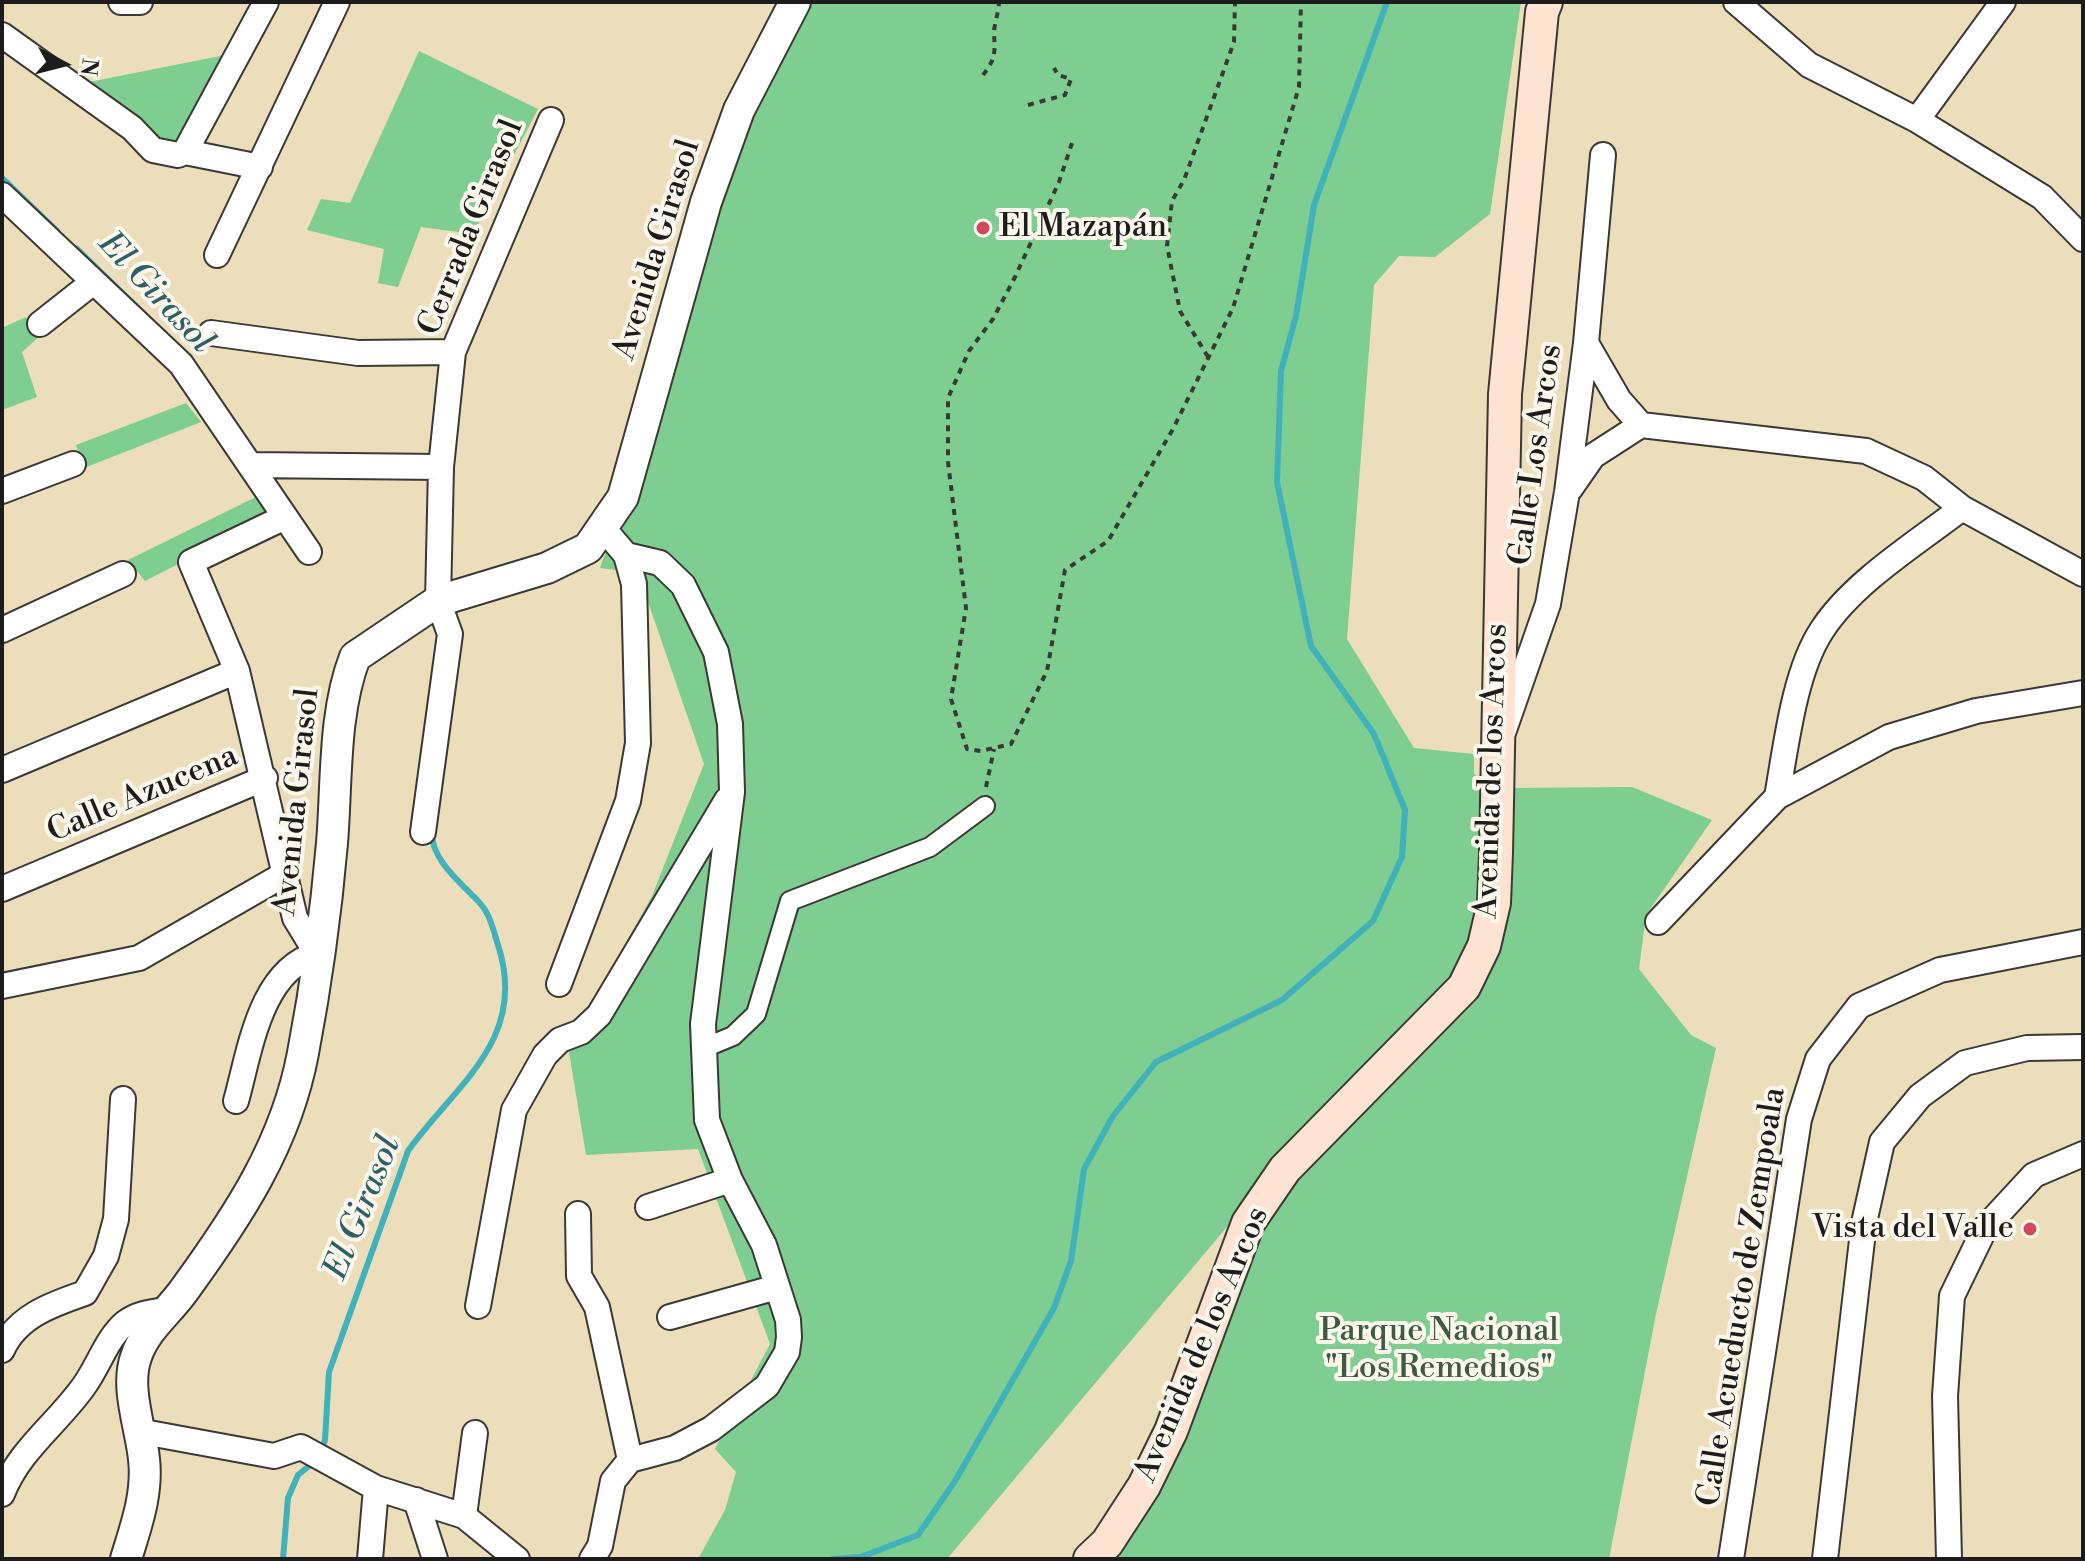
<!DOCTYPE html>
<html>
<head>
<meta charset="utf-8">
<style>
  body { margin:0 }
  #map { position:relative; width:2085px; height:1561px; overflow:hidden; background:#ecdebb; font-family:"Libre Bodoni",serif }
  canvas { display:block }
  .frame { position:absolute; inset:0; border:4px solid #1c1c1c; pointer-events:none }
  .north { position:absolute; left:24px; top:24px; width:80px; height:80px; -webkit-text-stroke:6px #fbf7ec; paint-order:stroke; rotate:97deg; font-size:22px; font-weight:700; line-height:32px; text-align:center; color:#1c1c1c }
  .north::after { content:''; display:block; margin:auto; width:28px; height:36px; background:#1c1c1c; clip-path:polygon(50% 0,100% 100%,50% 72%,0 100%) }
</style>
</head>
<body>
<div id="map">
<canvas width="2085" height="1561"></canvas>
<div class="frame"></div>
<div class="north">N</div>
</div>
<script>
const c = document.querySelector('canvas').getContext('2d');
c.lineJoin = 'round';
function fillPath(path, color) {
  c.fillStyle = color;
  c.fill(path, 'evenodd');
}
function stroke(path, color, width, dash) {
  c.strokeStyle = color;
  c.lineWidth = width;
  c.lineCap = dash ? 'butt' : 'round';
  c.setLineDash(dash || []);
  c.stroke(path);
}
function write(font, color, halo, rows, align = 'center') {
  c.font = font + ' "Libre Bodoni",serif';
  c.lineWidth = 8;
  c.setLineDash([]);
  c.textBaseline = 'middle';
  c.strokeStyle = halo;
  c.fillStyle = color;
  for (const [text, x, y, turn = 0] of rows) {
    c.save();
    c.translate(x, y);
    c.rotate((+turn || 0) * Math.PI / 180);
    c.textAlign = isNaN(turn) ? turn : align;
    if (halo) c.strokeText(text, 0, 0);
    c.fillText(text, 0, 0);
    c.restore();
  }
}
const green = new Path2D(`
  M810,2h711l-31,212 -55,43 -36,-1 -25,29 -27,354 67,109 60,6v20l31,14 127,-1 80,33 -66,95 -7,54 52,66 25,13 -60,266 -47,245h-512l167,-326 -27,-18 -290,344h-249l27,-49 11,-38 -21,-23 55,-105 -72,-195 -112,6 -18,-109 84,-150 52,-132 -66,-191 -38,-5 37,-103 116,-361z
  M419,51l119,58 -65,125 -52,-7 -23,60 -20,-4 6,-34 -77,-19 14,-31 29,4z
  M225,55l-46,93h-23l-72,-65z
  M26,317l14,19 -18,16 15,45 -35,13v-82z
  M186,403l15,19 -117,46 -8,-23z
  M256,497l13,21 -124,63 -17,-21z`);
const stream = new Path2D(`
  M2,178l55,53
  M77,249l75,73
  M321,1452l4,-12 4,-68 79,-221c46,-65 121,-111 90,-206 -5,-16 -8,-32 -20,-44 -17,-18 -47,-42 -46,-68
  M283,1559l5,-61 10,-23 17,-14
  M833,1559l28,-2 57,-22 37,-54 99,-173 17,-47 13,-92 29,-53 43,-54 126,-62 91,-79 29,-64 3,-47 -31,-76 -63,-88 -34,-164 4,-111 15,-55 18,-111 73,-203`);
const path = new Path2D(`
  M983,75c13,-17 12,-22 11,-42 0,-9 5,-21 5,-31
  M1028,105l37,-10 6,-16 -13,-4 -4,-7
  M1072,143l-13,39 -44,95 -22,42 -24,32 -21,47v64l18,146 -15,91 16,50 14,2 30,-7 36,-73 18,-101 43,-29 65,-112 60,-121 66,-221 2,-85
  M1208,357l-28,-46 -13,-65 5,-45 12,-21 50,-138 1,-40
  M986,787l8,-38`);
const pedestrian = new Path2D(`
  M704,1048l29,-12 23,-22 34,-113 140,-54 55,-41`);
const minor = new Path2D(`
  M121,2h19
  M1736,2l73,63 108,55 125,77 41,42
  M2,35l130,93 21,22 25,5 7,-3 81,-150
  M1917,120l86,-118
  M185,152l75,15
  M2,195l179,169 128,188
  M217,255l120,-253
  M40,324l52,-41
  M211,333l147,20 95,-1
  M1586,343l33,57 22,25
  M250,465l191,2
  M1570,489l23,-33 48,-31 225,26 58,27 38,30 121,66
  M2,491l71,-27
  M2,630l121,-56
  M1504,730l44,-126 19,-112 19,-149 17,-188
  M2,770l235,-99
  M1777,797c9,-50 17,-125 45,-167 31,-48 95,-87 140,-122
  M423,832l27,-198 -12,-33 3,-134 12,-115 98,-232
  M2,889l263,-111
  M1658,922l119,-125 112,-60 87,-26 107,-18
  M559,984l69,-183 10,-58 -4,-159 -8,-29 -22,-26
  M2,986l137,-28 146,-84
  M236,1101c14,-50 24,-131 81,-147l-22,-36 -58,-247 -46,-109 92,-44
  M648,1207l82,-27
  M578,1214l1,62 18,31 33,153
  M478,1306l36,-196 31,-55 15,-15 21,-8 18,-17 128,-215
  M670,1317l107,-30
  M2,1350c15,-34 51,-46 83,-57l21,-37 10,-37 7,-120
  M138,1431l136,25 27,-9 75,41 88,28 53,43
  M2,1494c17,-44 55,-70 82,-108 14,-19 23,-48 41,-63 14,-11 30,-11 47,-14
  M416,1500l19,59
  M464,1516l11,-83
  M370,1559l6,-71
  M592,1559l8,-13 13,-65 17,-21 45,-12 36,-19 56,-43 20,-34 2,-15 -1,-17 -24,-75 -34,-65 -23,-60 -4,-96 29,-232 -2,-68 -14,-72 -33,-67 -23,-22 -34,-8
  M1731,1559l68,-440 19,-60 41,-53 81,-36 143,-28
  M1825,1559l39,-336 18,-81 38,-46 45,-33 62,-15 56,-1
  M1949,1559l-4,-163 7,-100 33,-68 49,-53 49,-21`);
const tertiary = new Path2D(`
  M126,1559c10,-33 22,-65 18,-100 -3,-31 -19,-71 -8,-102 9,-28 33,-45 49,-68 53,-73 101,-145 118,-236 13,-68 23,-141 29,-210 5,-60 1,-129 23,-186l83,-56 109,-33 41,-20 35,-51 83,-295 33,-92 56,-108`);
const secondary = new Path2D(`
  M1090,1559l17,-16 37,-57 27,-55 77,-208 37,-54 179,-182 20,-41 10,-43 2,-50 9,-459 37,-382 4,-10`);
const markers = [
  [983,228,8,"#d1495b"],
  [2030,1229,8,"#d1495b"]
];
const streetNames = [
  ["Cerrada Girasol",472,228,-68],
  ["Avenida Girasol",658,250,-73],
  ["Calle Los Arcos",1537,455,-82],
  ["Avenida de los Arcos",1493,771,-88],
  ["Calle Azucena",143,795,-23],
  ["Avenida Girasol",298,802,-84],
  ["Calle Acueducto de Zempoala",1743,1297,-81],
  ["Avenida de los Arcos",1203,1345,-67]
];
const poiNames = [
  ["El Mazapán",999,228],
  ["Vista del Valle",2014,1229,"right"]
];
const parkNames = [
  ["Parque Nacional",1439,1332],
  ["\"Los Remedios\"",1439,1369]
];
const waterNames = [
  ["El Girasol",155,294,47],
  ["El Girasol",364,1208,-68]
];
fillPath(green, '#7dce90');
stroke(stream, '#41b1bc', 6);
stroke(pedestrian, '#3b3934', 22);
stroke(minor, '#3b3934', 28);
stroke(tertiary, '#3b3934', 34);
stroke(secondary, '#3b3934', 36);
stroke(path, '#3b3934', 4, [6, 6]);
stroke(pedestrian, '#fff', 18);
stroke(minor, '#fff', 24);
stroke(tertiary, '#fff', 30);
stroke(secondary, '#fee3d2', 32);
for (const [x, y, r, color] of markers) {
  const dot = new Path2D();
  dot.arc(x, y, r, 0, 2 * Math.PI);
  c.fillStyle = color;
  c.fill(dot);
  stroke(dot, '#fbf7ec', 3);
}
write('32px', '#1c1c1c', '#fbf7ec', streetNames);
write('32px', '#1c1c1c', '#fbf7ec', poiNames, 'left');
write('32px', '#3e5a45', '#fbf7ec', parkNames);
write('italic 34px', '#2d5f64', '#fbf7ec', waterNames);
</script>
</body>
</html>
